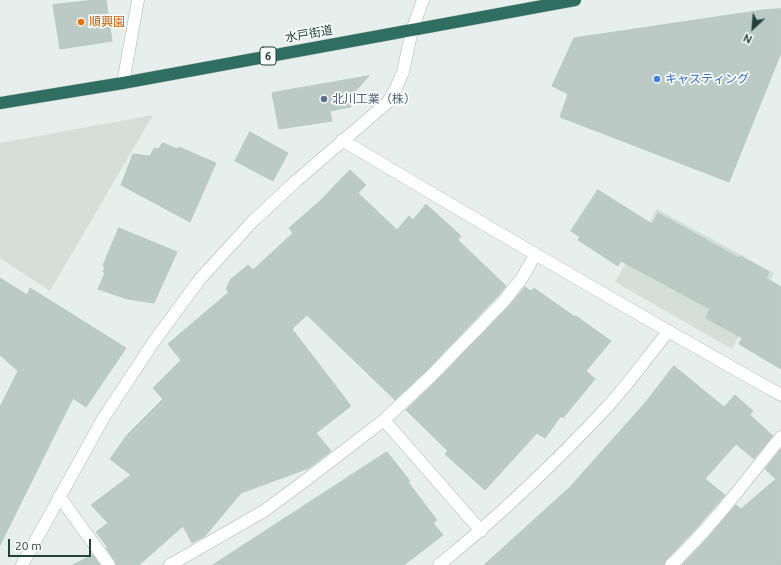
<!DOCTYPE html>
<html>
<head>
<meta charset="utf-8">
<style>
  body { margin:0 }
  #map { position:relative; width:781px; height:565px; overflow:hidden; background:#e6efeb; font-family:Ubuntu,sans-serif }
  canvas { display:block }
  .north { position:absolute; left:733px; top:8px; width:40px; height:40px; -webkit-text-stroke:3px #f7fbf9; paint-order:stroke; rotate:206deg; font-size:11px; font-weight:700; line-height:16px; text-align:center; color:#24423a }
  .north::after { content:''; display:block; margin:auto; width:14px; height:18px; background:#24423a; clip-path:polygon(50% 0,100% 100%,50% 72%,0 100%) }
  .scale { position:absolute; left:8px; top:539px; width:83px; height:18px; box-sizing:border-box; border:2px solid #24423a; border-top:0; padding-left:5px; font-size:12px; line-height:14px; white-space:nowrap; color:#24423a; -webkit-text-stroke:3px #f7fbf9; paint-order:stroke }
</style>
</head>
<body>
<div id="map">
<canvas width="781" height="565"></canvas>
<div class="north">N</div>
<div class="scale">20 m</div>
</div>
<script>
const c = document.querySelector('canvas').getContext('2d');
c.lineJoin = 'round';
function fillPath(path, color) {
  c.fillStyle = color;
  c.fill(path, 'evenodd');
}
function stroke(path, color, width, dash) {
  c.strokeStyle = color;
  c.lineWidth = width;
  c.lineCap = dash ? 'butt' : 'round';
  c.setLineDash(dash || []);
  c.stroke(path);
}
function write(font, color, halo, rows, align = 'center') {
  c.font = font + ' Ubuntu,"Noto Sans JP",sans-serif';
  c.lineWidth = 3.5;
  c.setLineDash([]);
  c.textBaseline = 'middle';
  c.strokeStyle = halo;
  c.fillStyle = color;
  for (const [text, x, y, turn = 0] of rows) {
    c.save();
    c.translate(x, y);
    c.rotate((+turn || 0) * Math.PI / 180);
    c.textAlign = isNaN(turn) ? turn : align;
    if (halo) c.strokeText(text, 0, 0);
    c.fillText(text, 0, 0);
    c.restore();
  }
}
const built = new Path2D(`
  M153,115l-103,176 -50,-33v-115z
  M657,209l117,64 -42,76 -117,-67z`);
const building = new Path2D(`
  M95,0h11l6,41 -52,8 -7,-44z
  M781,9v44l-52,129 -169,-65 8,-23 -16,-8 22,-48 189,-28z
  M369,76l-19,21 1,10 -21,4 2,10 -53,8 -7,-36z
  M250,132l38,21 -15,28 -38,-20z
  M163,143l14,6 2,-2 37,16 -26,59 -69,-37 12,-31 17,2 4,-8 4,1z
  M350,170l16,15 -8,8 39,37 12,-14 4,4 13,-16 35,32 -3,4 48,46 -8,10 -72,75 -31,29 -88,-85 -15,14 59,77 -35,27 15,18 -22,17 -68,25 -36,43 -13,7 -9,-17 -44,39h-23l-1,-4 -9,-13h2l-12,-16 12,-9 -17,-18 40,-30 -21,-16 17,-24 36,-36 -10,-11 28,-28 -13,-16 61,-52 -3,-3 4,-9 18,-15 5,5 40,-37 -4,-5 32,-28z
  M598,190l54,34 6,-11 81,45 1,-2 29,16 -3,6 15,9v82l-42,-25 3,-6 -36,-20 4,-9 -89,-48 -3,5 -40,-26 2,-3 -9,-6z
  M119,228l58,24 -23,51 -27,-4 -29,-10 7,-16 -2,-1 2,-5 -2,-1z
  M0,278l27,17 3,-7 96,60 -40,59 -13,-9 -73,147v-138l18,-36 -18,-16z
  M525,287l6,4 3,-3 41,29 1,-1 35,25 -25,30 9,8 -32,39 -2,-2 -16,22 -8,-5 -52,57 -40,-36 3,-3 -42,-41 30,-29 73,-75z
  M674,366l50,41 11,-12 18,16 -3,4 23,21 -19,23 -18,-15 -31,35 20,16 -30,35 -29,30 -2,5h-180l86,-78 75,-84z
  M781,449v116h-99l24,-25 30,-35 5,4 35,-30 -11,-10z
  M387,452l23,29 -2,1 29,38 -4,3 10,12 -39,30h-191z
  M93,555l7,10h-27z`);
const minor = new Path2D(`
  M123,83l15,-83
  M342,140c146,87 291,172 439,255
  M384,420l97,111
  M59,496l50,69
  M22,565l82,-148 51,-77 45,-61 52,-57 44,-41 92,-79 7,-12 8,-18 9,-42 11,-30
  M170,565l94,-54 42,-31 78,-60 47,-44 73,-75 18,-23 13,-23
  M439,565c60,-49 117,-103 170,-160 21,-23 39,-49 59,-73
  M671,565c41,-38 75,-85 110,-128`);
const highway = new Path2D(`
  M0,103l123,-20 452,-83`);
const markers = [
  [81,22,4,"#e8710a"],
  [657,79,4,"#3f7fe0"],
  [324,99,4,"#5c6f8a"]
];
const shields = [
  [268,56,16]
];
const shieldNames = [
  ["6",268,56]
];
const foodNames = [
  ["順興園",89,22]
];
const streetNames = [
  ["水戸街道",309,34,-10]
];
const shopNames = [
  ["キャスティング",665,79]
];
const serviceNames = [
  ["北川工業（株）",332,99]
];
fillPath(built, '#d4dfda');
fillPath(building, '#bbcac4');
stroke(building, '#b8c9c2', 1);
stroke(minor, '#a8b8b2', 13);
stroke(highway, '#c2cac8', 13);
stroke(minor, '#fff', 12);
stroke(highway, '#2f6f62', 12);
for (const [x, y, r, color] of markers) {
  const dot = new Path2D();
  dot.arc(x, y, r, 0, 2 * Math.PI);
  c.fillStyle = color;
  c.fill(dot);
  stroke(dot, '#f7fbf9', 1.5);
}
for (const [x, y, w] of shields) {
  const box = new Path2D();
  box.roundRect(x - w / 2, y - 9, w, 18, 3);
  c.fillStyle = '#f7fbf9';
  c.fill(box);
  stroke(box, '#24423a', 1);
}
write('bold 11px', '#24423a', null, shieldNames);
write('12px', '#c56008', '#f7fbf9', foodNames, 'left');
write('12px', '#24423a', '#f7fbf9', streetNames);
write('12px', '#366cbe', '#f7fbf9', shopNames, 'left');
write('12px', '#4e5e75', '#f7fbf9', serviceNames, 'left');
</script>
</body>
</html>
